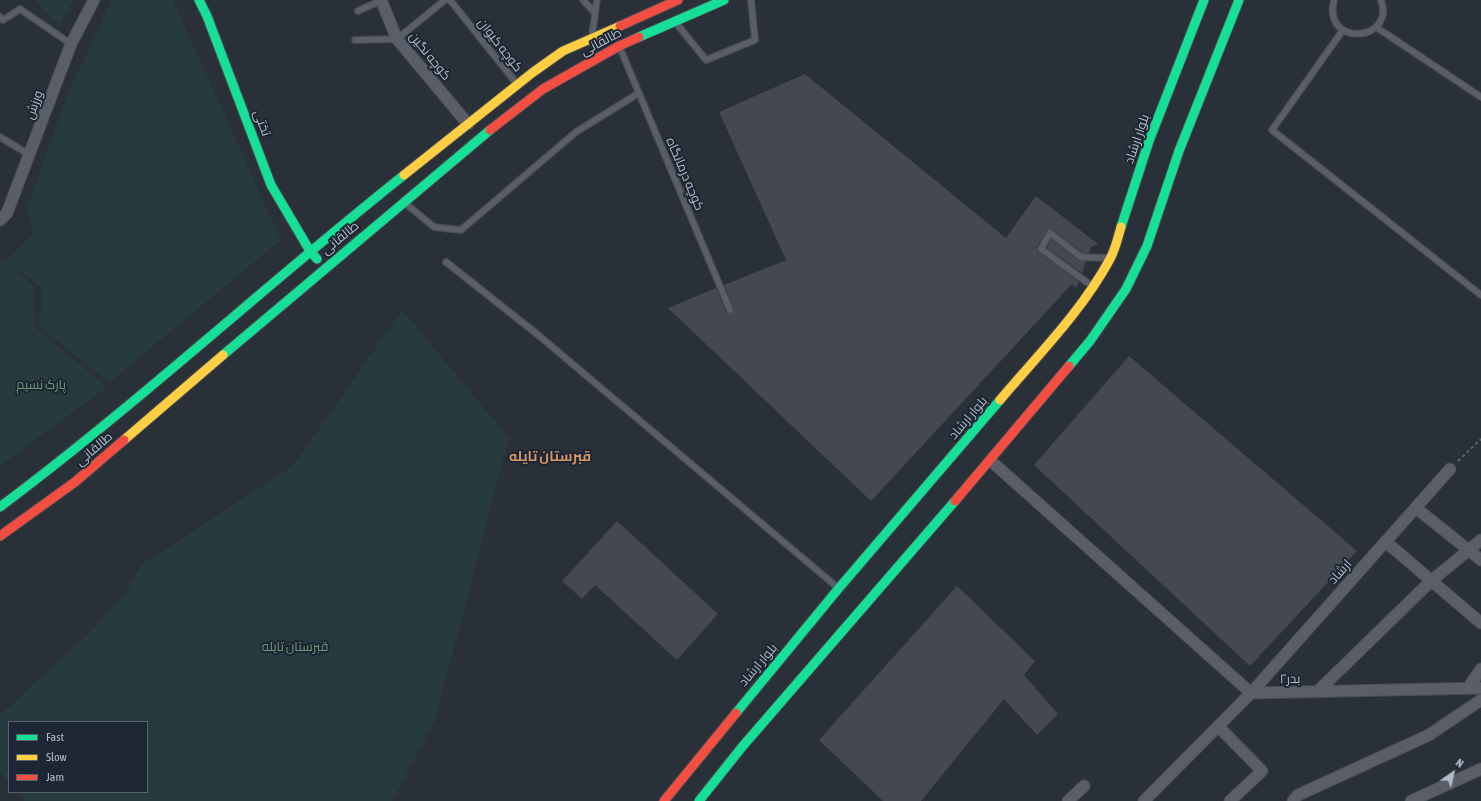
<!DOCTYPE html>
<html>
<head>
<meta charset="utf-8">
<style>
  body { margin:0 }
  #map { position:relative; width:1481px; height:801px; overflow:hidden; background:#2a3038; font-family:"Asap Condensed",sans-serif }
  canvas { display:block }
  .legend { position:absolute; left:8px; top:721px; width:140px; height:72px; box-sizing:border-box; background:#1d2633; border:1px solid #59626f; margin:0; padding:5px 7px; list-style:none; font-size:12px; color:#b4bcc9 }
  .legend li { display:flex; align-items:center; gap:8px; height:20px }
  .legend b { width:20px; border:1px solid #59626f }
  .north { position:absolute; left:1433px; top:753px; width:40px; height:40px; -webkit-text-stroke:3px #1d2633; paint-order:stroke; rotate:34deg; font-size:11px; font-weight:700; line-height:16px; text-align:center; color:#b4bcc9 }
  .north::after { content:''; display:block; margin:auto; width:14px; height:18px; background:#b4bcc9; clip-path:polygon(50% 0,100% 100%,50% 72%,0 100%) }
</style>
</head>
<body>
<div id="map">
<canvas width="1481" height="801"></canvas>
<ul class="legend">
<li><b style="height:5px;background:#16e098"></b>Fast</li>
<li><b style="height:5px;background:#ffcf43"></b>Slow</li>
<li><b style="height:5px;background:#f24e42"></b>Jam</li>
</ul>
<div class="north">N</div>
</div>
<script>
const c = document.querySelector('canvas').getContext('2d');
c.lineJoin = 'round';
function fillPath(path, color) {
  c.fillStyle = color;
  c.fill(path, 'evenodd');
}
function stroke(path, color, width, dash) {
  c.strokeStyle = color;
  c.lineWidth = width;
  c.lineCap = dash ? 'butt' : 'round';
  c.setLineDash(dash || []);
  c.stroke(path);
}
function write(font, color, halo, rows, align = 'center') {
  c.font = font + ' "Asap Condensed",Cairo,sans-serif';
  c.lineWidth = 4;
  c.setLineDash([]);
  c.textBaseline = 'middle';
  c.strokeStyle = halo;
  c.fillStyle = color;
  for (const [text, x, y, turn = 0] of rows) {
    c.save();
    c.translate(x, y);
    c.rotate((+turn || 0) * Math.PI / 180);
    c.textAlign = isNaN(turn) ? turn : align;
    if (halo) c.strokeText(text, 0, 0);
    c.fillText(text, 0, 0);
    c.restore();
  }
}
const green = new Path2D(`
  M35,0h38l-14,27z
  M112,0h61l108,240 -171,142 -70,-54 2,-40 -31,-24 22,22 2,41 72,60 -107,79v-204l6,-2 28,-27 -7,-24 39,-112z
  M402,310l107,128 -74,283 -43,80h-368l-8,-9h131v-70h-138v61l-9,-11v-57l86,-79 41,-45 15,-27 151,-98z`);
const building = new Path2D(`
  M805,74l201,164 30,-42 62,48 -7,3 -2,6h-6l-30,-23 -6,1 -10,16v4l42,31 -3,6 -4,-4 -201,217 -203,-193 48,-20 10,24 5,2 3,-5 -10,-24 62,-25 -67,-148z
  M1051,239l27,21 8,1 -4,12 -35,-25z
  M1129,356l228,195 -107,115 -216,-201z
  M617,521l101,93 -41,46 -82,-75 -13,14 -20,-18z
  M957,586l78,75 -11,14 34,39 -21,21 -33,-36 -83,102h-38l-64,-61z`);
const path = new Path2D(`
  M1458,461l23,-22`);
const lane = new Path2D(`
  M450,0l67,84
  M583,0l11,12
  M1334,0c-12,48 62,42 47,0
  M358,11l24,-11
  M0,17l3,3 17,-11 51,35
  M676,23l30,37 49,-20 -4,-40
  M1376,27l105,70
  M1343,30l-71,100 209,165
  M592,35l5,-35
  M355,40l42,-1 48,-39
  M620,48l110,262
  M0,137l30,18
  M405,203l29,24 27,3 115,-98 63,-39
  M446,262l91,72 300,253
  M1092,286l-51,-37 9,-16 31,24 25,1`);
const street = new Path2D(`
  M381,0l16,39 71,85
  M0,220l7,-7 64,-169 23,-44
  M991,461l260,232 199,-224
  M1416,508l65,52
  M1386,542l95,81
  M1468,688l13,-19
  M1317,692l114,-111 50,-41
  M1218,726l44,45 -32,30
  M1068,801l16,-15
  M1144,801l107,-108 230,-5
  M1293,801l5,-6 131,-60 52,-35
  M1411,801l70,-32`);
const fast = new Path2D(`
  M199,0l8,16 64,169 39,66 7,8
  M639,37l85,-37
  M1121,227l28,-86 55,-141
  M223,355l267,-225
  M1069,366l21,-25 36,-52 21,-43 32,-95 60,-151
  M0,507c140,-105 268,-224 404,-332
  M736,713l103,-125 161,-188
  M699,801l43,-54 213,-246`);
const slow = new Path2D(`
  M404,175l128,-102 31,-22 57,-25
  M1000,400c38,-45 82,-89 110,-141 5,-9 8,-21 11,-32
  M124,440l99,-85`);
const jam = new Path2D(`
  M620,26l58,-26
  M490,130l53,-41 76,-43 20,-9
  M955,501l114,-135
  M0,536l75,-54 49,-42
  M664,801l72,-88`);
const streetNames = [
  ["طالقانی",601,42,-28],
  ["کوچه کیوان",500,45,52],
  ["کوچه نگین",430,56,51],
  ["ورزش",34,105,-70],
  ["تختی",262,123,69],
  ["بلوار ارشاد",1137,139,-71],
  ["کوچه درمانگاه",685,174,67],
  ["طالقانی",340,238,-40],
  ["بلوار ارشاد",968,418,-50],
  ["طالقانی",94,449,-41],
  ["ارشاد",1340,572,-48],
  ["بلوار ارشاد",758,665,-50],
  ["بدر۲",1290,679,-1]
];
const parkNames = [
  ["پارک نسیم",41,385],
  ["قبرستان تایله",295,647]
];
const neighbourhoodNames = [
  ["قبرستان تایله",550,457]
];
fillPath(green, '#273a3e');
fillPath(building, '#444950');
stroke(lane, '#484c53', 8);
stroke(street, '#484c53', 13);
stroke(fast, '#484c53', 11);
stroke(slow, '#484c53', 11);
stroke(jam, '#484c53', 11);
stroke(path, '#5d636a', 2, [3, 3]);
stroke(lane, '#5a5e66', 5.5);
stroke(street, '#5a5e66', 11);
stroke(fast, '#16e098', 9);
stroke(slow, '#ffcf43', 9);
stroke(jam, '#f24e42', 9);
write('13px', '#b4bcc9', '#1d2633', streetNames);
write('13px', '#6b9a76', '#1d2633', parkNames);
write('bold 14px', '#d59563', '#1d2633', neighbourhoodNames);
</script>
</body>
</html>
